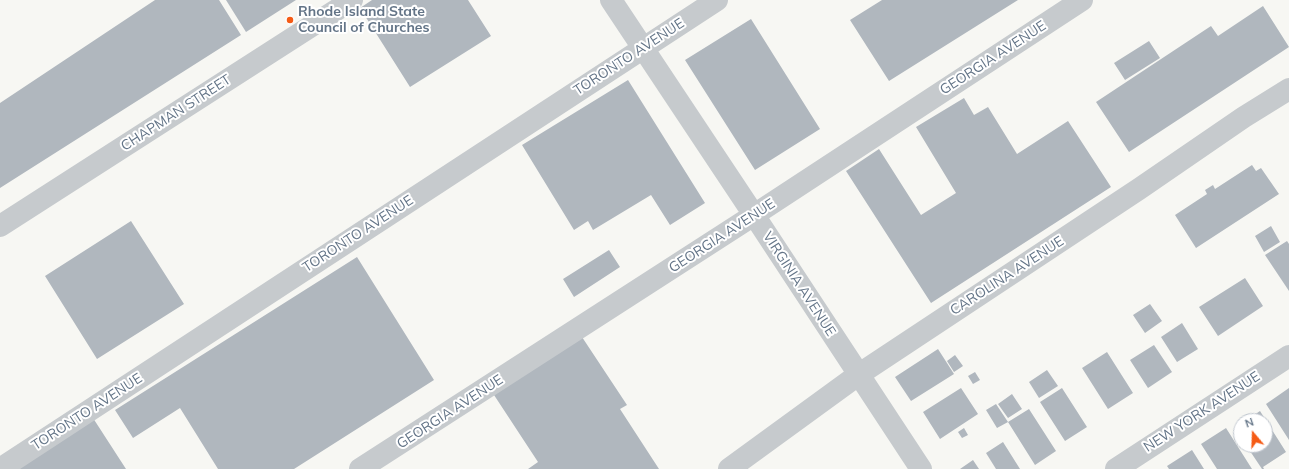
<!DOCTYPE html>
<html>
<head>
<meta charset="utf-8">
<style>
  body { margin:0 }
  #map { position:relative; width:1289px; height:469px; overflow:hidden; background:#f7f7f3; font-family:Mulish,sans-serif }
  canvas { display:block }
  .north { position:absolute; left:1233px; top:413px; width:40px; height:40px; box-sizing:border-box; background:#fff; border:1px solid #c1c7cf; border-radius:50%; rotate:341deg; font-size:11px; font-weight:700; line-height:16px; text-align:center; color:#637487 }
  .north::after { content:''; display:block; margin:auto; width:14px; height:18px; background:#f55b15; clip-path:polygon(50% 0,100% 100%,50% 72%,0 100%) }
</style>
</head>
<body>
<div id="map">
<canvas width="1289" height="469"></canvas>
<div class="north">N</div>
</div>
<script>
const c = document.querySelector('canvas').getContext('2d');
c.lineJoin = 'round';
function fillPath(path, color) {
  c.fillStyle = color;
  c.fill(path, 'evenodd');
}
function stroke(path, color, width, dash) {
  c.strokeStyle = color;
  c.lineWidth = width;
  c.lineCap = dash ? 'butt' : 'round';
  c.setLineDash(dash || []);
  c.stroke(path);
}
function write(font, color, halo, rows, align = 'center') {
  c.font = font + ' Mulish,sans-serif';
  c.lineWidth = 4;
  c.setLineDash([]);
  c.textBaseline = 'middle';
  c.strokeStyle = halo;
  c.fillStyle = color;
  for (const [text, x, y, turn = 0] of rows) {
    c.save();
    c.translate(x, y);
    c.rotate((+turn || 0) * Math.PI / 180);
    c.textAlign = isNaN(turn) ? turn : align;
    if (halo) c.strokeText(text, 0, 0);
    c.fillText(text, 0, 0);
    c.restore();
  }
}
const building = new Path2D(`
  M155,0h64l22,35 -241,153v-85z
  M226,0h70l-50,32z
  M372,0h96l23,36 -81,51 -50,-79z
  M882,0h136l-129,81 -39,-61z
  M1263,6l26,41 -160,105 -33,-50 115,-76 7,10z
  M751,19l69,110 -65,41 -70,-110z
  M1149,41l11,17 -35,22 -11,-17z
  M628,80l77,123 -35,22 -19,-30 -58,35 -5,-9 -14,9 -52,-85z
  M964,98l10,17 14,-8 29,47 51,-33 43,66 -180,116 -85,-132 33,-22 42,66 35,-22 -40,-66z
  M1252,165l4,6 5,-3 18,26 -83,54 -21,-33 32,-21 -2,-4 8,-5 2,4z
  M131,221l53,83 -87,55 -52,-83z
  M1271,226l9,16 -16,10 -9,-16z
  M1287,241l2,3v47l-24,-36z
  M609,250l11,17 -46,30 -11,-18z
  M357,257l77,123 -140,89h-76l-38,-61 -47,30 -18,-28z
  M1245,278l18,28 -45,30 -19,-29z
  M1150,304l12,17 -17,12 -12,-18z
  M1182,323l16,26 -21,13 -16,-25z
  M582,337l45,68 -7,4 39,60h-131l10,-7 -44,-67z
  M1154,345l18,27 -24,16 -18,-28z
  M938,349l16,25 -43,27 -16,-24z
  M1107,352l26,41 -25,16 -26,-41z
  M955,355l8,11 -9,6 -7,-11z
  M1047,370l11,16 -19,12 -10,-16z
  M975,372l5,8 -7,4 -5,-8z
  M961,388l17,26 -38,25 -17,-27z
  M1062,388l25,39 -22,14 -25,-39z
  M1289,388v52l-23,-36z
  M1012,394l10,15 -14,9 -10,-14z
  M996,404l12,18 -11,6 -11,-18z
  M1029,409l27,42 -21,14 -27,-43z
  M1260,411l26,41 -23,15 1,2h-2l-16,-24h19v-24h-20z
  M93,418l33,51h-112z
  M1241,423v14l-6,-10z
  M964,428l4,7 -6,3 -4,-6z
  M1226,428l26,41h-35l-16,-25z
  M1003,442l17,27h-24l-10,-16z
  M1192,450l12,19h-35l-2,-3z
  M973,460l6,9h-19z`);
const minor = new Path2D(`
  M611,0l143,215 167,254
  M0,226l352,-226
  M0,469l717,-469
  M360,469l394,-254 328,-215
  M729,469l129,-94 281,-186 105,-72 45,-28
  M1116,469l173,-113`);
const markers = [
  [290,20,4,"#f55b15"]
];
const poiNames = [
  ["Rhode Island State",298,12],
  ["Council of Churches",298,28]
];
const streetNames = [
  ["TORONTO AVENUE",629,57,-33],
  ["GEORGIA AVENUE",993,58,-33],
  ["CHAPMAN STREET",176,113,-33],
  ["TORONTO AVENUE",358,234,-33],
  ["GEORGIA AVENUE",722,236,-33],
  ["CAROLINA AVENUE",1007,276,-33],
  ["VIRGINIA AVENUE",799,284,57],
  ["TORONTO AVENUE",87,412,-33],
  ["GEORGIA AVENUE",450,412,-33],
  ["NEW YORK AVENUE",1202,412,-33]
];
fillPath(building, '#b0b7be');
stroke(minor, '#c6cacd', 22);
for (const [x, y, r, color] of markers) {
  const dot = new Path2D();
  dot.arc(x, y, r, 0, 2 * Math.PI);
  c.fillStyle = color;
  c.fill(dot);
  stroke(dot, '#fff', 1.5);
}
write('bold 14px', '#637487', '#fff', poiNames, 'left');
write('14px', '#637487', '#fff', streetNames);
</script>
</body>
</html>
